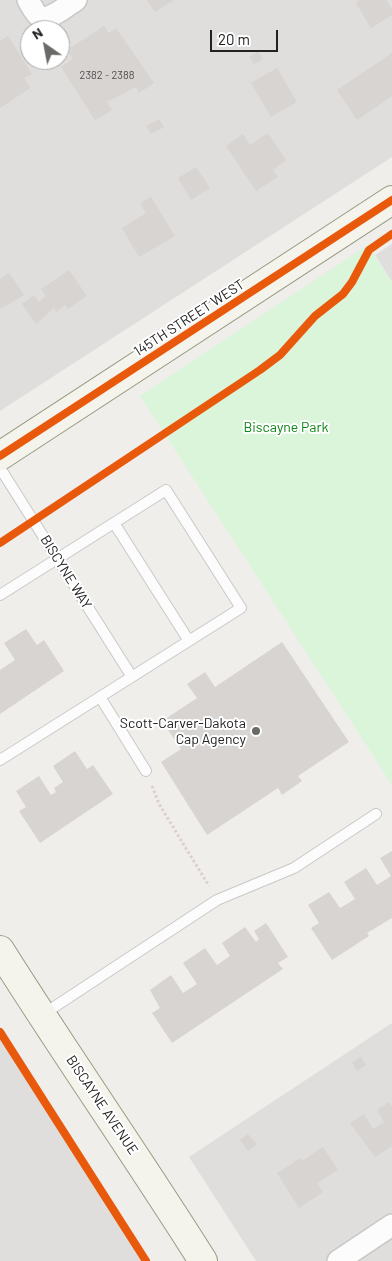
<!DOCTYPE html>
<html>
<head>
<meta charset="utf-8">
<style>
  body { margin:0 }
  #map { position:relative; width:392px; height:1261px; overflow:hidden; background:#f0eeeb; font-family:Barlow,sans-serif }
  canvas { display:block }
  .north { position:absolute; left:20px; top:20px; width:50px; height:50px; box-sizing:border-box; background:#fff; border:1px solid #a7a7a7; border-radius:50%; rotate:327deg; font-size:14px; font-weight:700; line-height:20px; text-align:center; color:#222 }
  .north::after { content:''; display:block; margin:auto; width:18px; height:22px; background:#6a6968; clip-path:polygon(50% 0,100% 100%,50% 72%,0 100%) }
  .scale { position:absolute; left:210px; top:30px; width:68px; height:22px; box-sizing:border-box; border:2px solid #222; border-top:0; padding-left:6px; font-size:15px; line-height:18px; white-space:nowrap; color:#222; -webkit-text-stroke:4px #fff; paint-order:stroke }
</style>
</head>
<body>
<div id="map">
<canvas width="392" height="1261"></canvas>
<div class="north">N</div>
<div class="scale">20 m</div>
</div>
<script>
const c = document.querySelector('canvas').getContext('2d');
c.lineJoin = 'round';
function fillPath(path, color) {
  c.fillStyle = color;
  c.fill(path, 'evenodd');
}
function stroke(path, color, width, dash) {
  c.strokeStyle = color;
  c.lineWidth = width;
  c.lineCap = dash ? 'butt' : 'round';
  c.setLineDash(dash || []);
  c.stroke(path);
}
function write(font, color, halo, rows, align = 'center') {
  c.font = font + ' Barlow,sans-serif';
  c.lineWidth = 4;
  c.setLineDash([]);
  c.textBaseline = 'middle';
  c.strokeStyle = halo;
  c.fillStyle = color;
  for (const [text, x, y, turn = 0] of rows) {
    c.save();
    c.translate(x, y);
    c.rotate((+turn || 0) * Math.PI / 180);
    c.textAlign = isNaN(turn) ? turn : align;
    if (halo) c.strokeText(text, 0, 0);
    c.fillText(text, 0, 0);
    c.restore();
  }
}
const residential = new Path2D(`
  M0,0h392v157l-392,254zM30,30h30v30h-30z
  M392,244v38l-17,-27z
  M392,1023v238h-136l-67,-104z
  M0,1032l146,229h-146z`);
const park = new Path2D(`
  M368,245l24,37v503l-252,-389z`);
const building = new Path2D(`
  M147,0h27l-19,12z
  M361,0h25l6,9v6l-21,13 -15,-25z
  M104,26l5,7 7,-5 38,55 -15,10 -3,-6 -29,15 5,8 -17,10 -34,-53 12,-8 -6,-9z
  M8,36l24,38 -8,4 6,10 -30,20v-67z
  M258,51l5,8 -9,5 -5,-7z
  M392,53v43l-35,24 -20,-30z
  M277,68l20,34 -26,15 -20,-34z
  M159,119l5,8 -13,7 -5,-8z
  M268,133l18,27 -13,10 5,7 -22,14 -30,-45 17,-12 7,11z
  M196,167l14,21 -19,12 -13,-22z
  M151,197l24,39 -36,21 -17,-29 24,-15 -6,-10z
  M69,270l18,26 -19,13 -3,-4 -9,7 -2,-4 -18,16 -14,-20 12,-9 5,7 7,-6 -5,-7z
  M9,273l15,22 -23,14 -1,-2v-28z
  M26,629l11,16 7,-5 20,31 -64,43v-44l15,-10 -11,-17z
  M282,642l67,100 -51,34 4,5 -20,14 -4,-7 -71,47 -46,-73 20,-13 -19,-28 35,-23 -10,-14 18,-12 10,15z
  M75,751l12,18 6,-4 20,29 -73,49 -21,-32 7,-4 -10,-16 23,-15 12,19 5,-3 -2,-4 9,-6 -10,-16z
  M392,851v67l-25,15 2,3 -37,24 -21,-32 8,-5 -11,-18 21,-13 11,16 15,-9 -11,-17 22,-14 11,17 14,-9 -11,-18z
  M266,923l22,34 -10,6 5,6 -111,74 -20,-30 8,-5 -10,-18 21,-15 12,18 14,-9 -14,-21 22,-15 12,17 13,-9 -8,-13 23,-16 11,15 3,-3 -5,-8z
  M361,1057l5,8 -9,6 -5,-9z
  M389,1102l3,5v39l-17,11 -25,-34 14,-9 9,15 11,-7 -7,-12z
  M248,1134l9,11 -9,6 -8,-11z
  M323,1147l15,23 -21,13 6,9 -24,16 -22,-35 24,-15 1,3z`);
const path = new Path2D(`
  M152,786l7,18 50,82`);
const lane = new Path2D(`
  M0,468l132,209
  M114,523l75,118
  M0,595l166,-105 75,118 -241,152
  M100,697l46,74
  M42,1015l175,-115 77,-32 82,-54`);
const street = new Path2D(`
  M28,0c3,5 7,14 12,17 8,5 28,-12 36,-17
  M338,1261l54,-36`);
const secondary = new Path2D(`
  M0,456l392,-256
  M0,950c66,105 137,206 203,311`);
const cycleway = new Path2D(`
  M0,456l392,-256
  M0,543l260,-173 20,-15 35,-39 28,-22 9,-12 17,-32 23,-16
  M0,1032l146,229`);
const markers = [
  [256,731,5,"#6a6968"]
];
const numberNames = [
  ["2382 - 2388",107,75]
];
const streetNames = [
  ["145TH STREET WEST",189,318,-33],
  ["BISCYNE WAY",66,572,58],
  ["BISCAYNE AVENUE",102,1105,56]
];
const parkNames = [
  ["Biscayne Park",286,427]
];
const poiNames = [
  ["Scott-Carver-Dakota",246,723],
  ["Cap Agency",246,739]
];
fillPath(residential, '#dfdedc');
fillPath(park, '#daf5da');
fillPath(building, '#d7d4d2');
stroke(lane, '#c9c8c7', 12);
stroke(street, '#c9c8c7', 24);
stroke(secondary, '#999a82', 30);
stroke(path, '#dccecd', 3, [2.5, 2.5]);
stroke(lane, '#fdfcfc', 10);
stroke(street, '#fdfcfc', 21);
stroke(secondary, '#f4f4ed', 28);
stroke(cycleway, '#e8590c', 8);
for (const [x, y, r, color] of markers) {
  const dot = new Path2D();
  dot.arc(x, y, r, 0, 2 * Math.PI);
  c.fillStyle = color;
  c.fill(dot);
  stroke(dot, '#fff', 2);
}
write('11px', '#4f4e4e', null, numberNames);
write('14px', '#222', '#fff', streetNames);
write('14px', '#0c8416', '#fff', parkNames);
write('14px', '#222', '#fff', poiNames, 'right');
</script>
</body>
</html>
